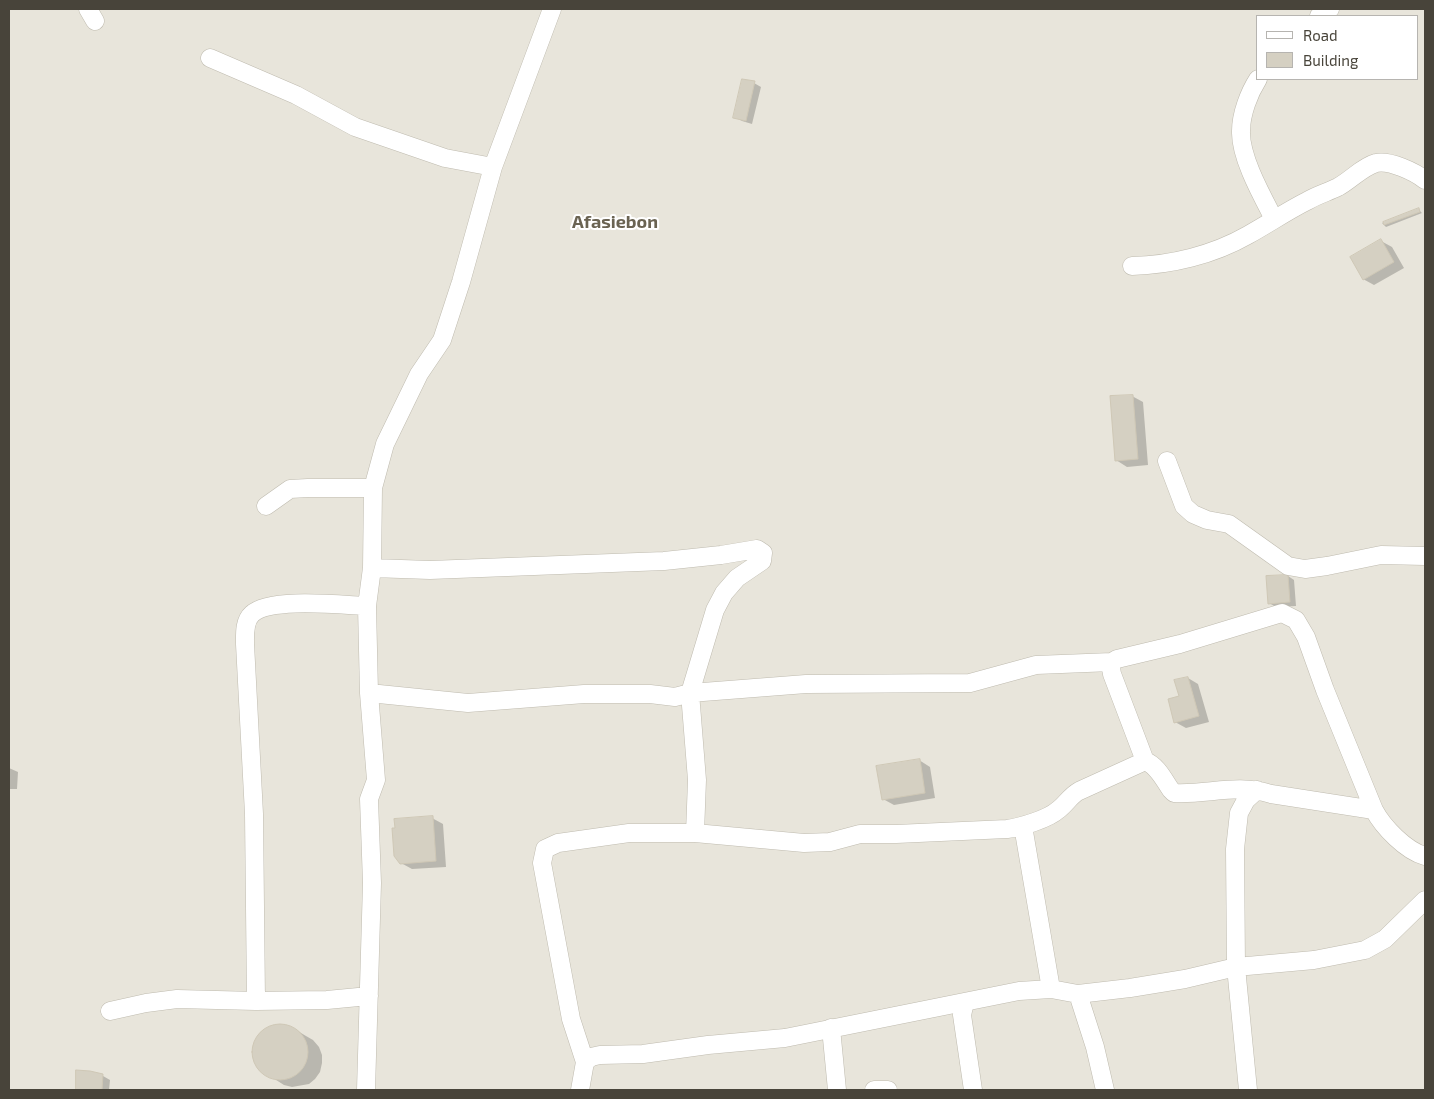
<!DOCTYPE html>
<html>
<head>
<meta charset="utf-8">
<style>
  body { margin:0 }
  #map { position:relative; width:1434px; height:1099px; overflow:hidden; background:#f4f3ec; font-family:"Exo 2",sans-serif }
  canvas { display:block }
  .frame { position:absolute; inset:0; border:10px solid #48443a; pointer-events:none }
  .legend { position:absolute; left:1256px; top:15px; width:162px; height:65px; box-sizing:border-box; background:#fff; border:1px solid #b6b4b0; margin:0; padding:6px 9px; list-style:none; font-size:15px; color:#48443a }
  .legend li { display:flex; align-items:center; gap:10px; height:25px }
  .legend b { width:25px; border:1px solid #b6b4b0 }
</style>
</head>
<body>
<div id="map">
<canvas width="1434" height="1099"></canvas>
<div class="frame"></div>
<ul class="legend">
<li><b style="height:6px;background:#fff"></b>Road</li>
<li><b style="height:14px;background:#d5d0c2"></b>Building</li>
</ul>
</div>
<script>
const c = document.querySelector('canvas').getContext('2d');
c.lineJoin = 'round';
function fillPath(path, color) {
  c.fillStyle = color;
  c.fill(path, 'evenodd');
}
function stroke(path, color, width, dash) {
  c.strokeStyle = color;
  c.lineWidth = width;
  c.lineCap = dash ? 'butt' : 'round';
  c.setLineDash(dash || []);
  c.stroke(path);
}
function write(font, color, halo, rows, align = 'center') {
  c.font = font + ' "Exo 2",sans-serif';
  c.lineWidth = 4;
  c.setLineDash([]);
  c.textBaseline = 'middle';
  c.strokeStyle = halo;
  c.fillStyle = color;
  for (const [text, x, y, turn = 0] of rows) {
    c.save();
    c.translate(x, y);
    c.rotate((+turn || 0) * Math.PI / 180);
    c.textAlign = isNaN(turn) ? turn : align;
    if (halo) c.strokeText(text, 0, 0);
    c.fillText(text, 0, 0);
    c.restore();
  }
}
const residential = new Path2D(`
  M9,9h1416v1081h-1416zM1258,16h160v63h-160z`);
const shadow = new Path2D(`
  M754,83l7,4 -9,37 -10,-3 -7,-4z
  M1419,210l3,3 -36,14 -4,-4z
  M1381,241l11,6 12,21 -30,17 -11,-6z
  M1132,396l11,6 5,63 -21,2 -11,-7z
  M1288,576l6,4 2,26 -20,1 -7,-4z
  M1188,678l10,6 11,38 -23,6 -11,-6z
  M919,760l11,7 5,31 -41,7 -11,-6z
  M9,768l9,4 -1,17h-8z
  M432,818l11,6 3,43 -34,2 -11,-6z
  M282,1025l9,2 15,9 7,4 6,7 3,8v8l-2,9 -5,7 -6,5 -17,3 -8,-2 -22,-14 -6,-7 -2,-9v-10l4,-8 6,-7 9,-4z
  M78,1072l25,4 7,4 -1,10h-32z`);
const building = new Path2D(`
  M742,79l13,2 -9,40 -13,-3z
  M1419,208l1,4 -36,13 -1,-3z
  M1381,239l13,23 -31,18 -13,-23z
  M1133,395l5,64 -23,2 -5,-65z
  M1288,575l2,27 -22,2 -2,-28z
  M1188,677l11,39 -25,7 -6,-24 11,-3 -5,-16z
  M920,759l5,34 -43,7 -6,-34z
  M433,816l3,45 -36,3 -6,-8 -2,-28h3l-1,-9z
  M252 1052a28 28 0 1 1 56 0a28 28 0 1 1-56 0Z
  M76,1070l14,1 13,3 -1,16h-26z`);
const minor = new Path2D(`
  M88,9l7,12
  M1319,16l11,-7
  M210,58l86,37 59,32 90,31 48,9
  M1258,79c-9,14 -17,35 -17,52 -1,26 21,65 33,88
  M1132,266c39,-1 81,-11 116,-31 20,-11 39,-24 59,-34 10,-6 21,-9 31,-14 13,-7 24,-20 38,-24 14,-3 39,9 49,17
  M1167,461l17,45 9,8 14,6 22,4 59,42 17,3 22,-3 54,-11 44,1
  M266,506l24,-17 18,-1h65
  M372,568l58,2 234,-9 57,-6 36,-6 6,4 -1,8 -25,17 -13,15 -9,17 -25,83 116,-9 164,-1 66,-18 76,-3
  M367,606c-25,-1 -98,-9 -115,8 -8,7 -7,20 -7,30l9,170 2,187 71,-1 42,-4
  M369,693l99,10 116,-9h66l25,3 15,-4 7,87 -2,53
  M1145,761l-33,-87 -1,-6 1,-6 5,-3 63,-15 102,-31 14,7 10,17 19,53 49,120
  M1023,826l28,163
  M1078,994l17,53 10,43
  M965,1002l-3,13 11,75
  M110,1011l36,-8 31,-4 79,2
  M831,1028l6,62
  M585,1062l-14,-43 -29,-156 3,-14 13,-6 71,-10h66l109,10 26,-1 30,-8h36l111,-5c14,-2 41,-10 51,-19 8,-6 12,-14 21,-19l66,-30c12,4 19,19 26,29l3,3c34,2 63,-10 97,1l103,16c9,17 32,41 51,46
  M366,1090l6,-207 -3,-84 7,-19 -7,-87 -2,-87 5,-38 1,-80 12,-44 34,-70 23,-34 19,-58 32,-115 59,-158
  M580,1090l5,-28 6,-5 9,-2 43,-1 65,-9 77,-7 234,-47 32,-2 27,5 52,-6 55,-9 51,-12 78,-7 51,-10 20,-11 40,-39
  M874,1090h14
  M1248,1090l-12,-123 -1,-118 4,-36 7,-13 11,-10`);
const quarterNames = [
  ["Afasiebon",615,222]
];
fillPath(residential, '#e8e5db');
fillPath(shadow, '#0003');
fillPath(building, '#d5d0c2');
stroke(building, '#cfc8b6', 1);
stroke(minor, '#bfbbaf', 19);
stroke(minor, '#fff', 18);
write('bold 18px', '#6a6352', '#fff', quarterNames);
</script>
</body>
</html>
